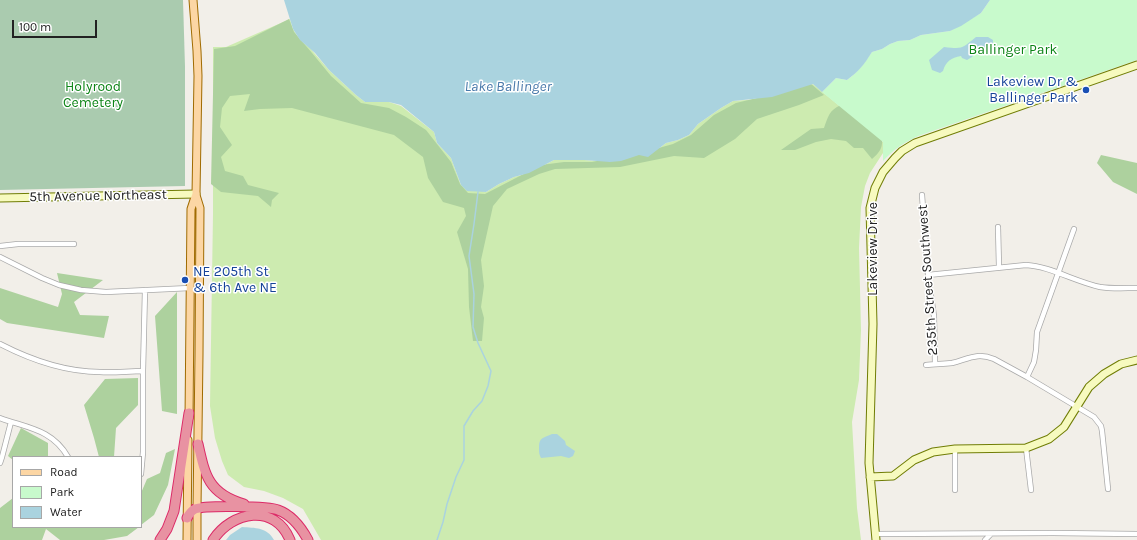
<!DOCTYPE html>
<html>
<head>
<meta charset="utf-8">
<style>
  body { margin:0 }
  #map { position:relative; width:1137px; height:540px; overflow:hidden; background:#f2efe9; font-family:Karla,sans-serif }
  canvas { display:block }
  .legend { position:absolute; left:12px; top:456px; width:130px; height:72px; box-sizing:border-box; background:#fff; border:1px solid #a7a7a7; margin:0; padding:5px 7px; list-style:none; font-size:12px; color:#222 }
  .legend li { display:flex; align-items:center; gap:8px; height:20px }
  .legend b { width:20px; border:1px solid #a7a7a7 }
  .scale { position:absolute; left:12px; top:20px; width:85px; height:18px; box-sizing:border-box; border:2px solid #222; border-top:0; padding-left:5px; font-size:12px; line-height:14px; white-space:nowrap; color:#222; -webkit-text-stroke:3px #fff; paint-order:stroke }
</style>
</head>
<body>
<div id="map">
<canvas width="1137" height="540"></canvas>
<ul class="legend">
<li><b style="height:5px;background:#fcd6a4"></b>Road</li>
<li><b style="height:11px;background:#c8facc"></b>Park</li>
<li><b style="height:11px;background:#aad3df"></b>Water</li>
</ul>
<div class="scale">100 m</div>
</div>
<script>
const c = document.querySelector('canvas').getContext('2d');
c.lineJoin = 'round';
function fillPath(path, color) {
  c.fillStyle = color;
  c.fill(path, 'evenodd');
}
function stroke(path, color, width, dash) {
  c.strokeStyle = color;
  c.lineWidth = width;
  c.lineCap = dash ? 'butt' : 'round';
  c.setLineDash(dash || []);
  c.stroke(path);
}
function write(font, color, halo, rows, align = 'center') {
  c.font = font + ' Karla,sans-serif';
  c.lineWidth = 3;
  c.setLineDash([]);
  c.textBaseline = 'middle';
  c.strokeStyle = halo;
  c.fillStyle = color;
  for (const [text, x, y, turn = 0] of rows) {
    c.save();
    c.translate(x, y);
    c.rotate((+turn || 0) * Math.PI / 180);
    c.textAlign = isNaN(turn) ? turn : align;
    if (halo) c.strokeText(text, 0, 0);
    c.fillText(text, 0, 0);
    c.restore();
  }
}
const grass = new Path2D(`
  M290,19l3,10 7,11 9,7 20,23 27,25 9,7h24l12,4 33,26 3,11 14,15 10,27 25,7 13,-8 15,-7 15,-4 25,-13h30l26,2 38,-5 18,-14 12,-3 11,-5 9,-11 23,-16 12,-7 25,-2 26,-6 29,-9 70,58v11l-13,20 -5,13 -4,21 -2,41 2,82 -2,50 -7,42 5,86 4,32h-540l-18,-31 -20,-11 -19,-7 -20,-4 -16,-12 -6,-14 -7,-23 -5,-32 3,-192v-167h13z`);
const forest = new Path2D(`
  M289,19l5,13 18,21 19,23 30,27 28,5 17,9 20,13 25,32 9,22 8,9 17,1 56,-29 23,-3h28l56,-11 25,-7 18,-9 23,-20 22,-12 46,-11 28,-9 14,12 -25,10 -42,14 -22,20 -31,19 -30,-2 -54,11 -65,2 -16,5 -32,15 -14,17 -12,54 3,26 -3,21 3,11 -2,23h-9l-4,-34 -1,-38 -11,-37 9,-16 -2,-8 -21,-6 -15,-24 -5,-21 -29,-22 -102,-27 -32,1 -16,2 6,-17 -20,2 -8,12 -2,19 12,18 -11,12 4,14 18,5 5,9 31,8 -7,7 -1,7 -13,-11 -37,-4 -10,-8 3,-135 21,-3z
  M841,105l41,32c1,11 -2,15 -10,22l-9,-11h-9l-8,-7 -15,-2 -15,3 -21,8h-14l30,-21 13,-1c4,-11 5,-18 17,-23z
  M1101,155l36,8v31l-24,-12 -16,-19z
  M57,273l46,7 -29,22 6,13 29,1 -5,22 -97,-15 -7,-4v-31l58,19 4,-13z
  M177,292v122l-15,-3 -7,-95z
  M138,378v27l-22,23 -2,29h-15l-5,-19 -10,-33 21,-26z
  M21,428l27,15v14h-35v3l-5,-4z
  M175,449l-7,36 -14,30 -13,10v-32l6,-14 13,-6 6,-20z
  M13,498v29h126l-12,9 -23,4h-44l-14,-11 -4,11h-42v-32z`);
const cemetery = new Path2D(`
  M0,0h183l2,67v119l-185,4z`);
const park = new Path2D(`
  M990,0h147v60l-216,75c-15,6 -27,14 -38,26v-19l-61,-50 14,-14 11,2c12,-9 16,-15 25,-28l10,-3 8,-5 8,-3 12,-1 11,-5 29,-4 31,-18z`);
const water = new Path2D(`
  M284,0h706l-9,13 -20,13 -11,5 -29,4 -11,5 -12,1 -8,3 -8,5 -10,3c-9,14 -12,18 -25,28l-11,-2 -14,14 -9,-8 -41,13 -39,4 -12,7 -23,16 -9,11 -11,5 -12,3 -18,14 -9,-2 -18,6 -11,1 -26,-2h-30l-25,13 -15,4 -15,7 -13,8 -19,-1 -6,-6 -10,-27 -14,-15 -3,-11 -33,-27 -12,-3h-24l-9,-7 -27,-25 -14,-17 -15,-13 -7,-11z
  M976,37h12l5,3v5l-8,3h-4l-4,2 -5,7 -5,3 -5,-2 -1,-2c-10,2 -15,5 -18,15l-3,2 -8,-3 -3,-10 15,-13c19,2 17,2 32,-10z
  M552,434h5l8,7 1,4 9,6 -2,5 -4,2 -8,-2 -20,2c-2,-4 -2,-6 -2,-11 0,-10 5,-9 13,-13z
  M242,527c13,1 25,0 32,13h-48l4,-5z`);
const stream = new Path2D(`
  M437,540l6,-18 4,-18 9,-27 8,-17v-34l9,-15 9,-10 6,-15 3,-15 -13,-28 -5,-16 1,-33 -5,-38 5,-32 4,-32`);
const street = new Path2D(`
  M922,195l6,80 6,41 1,48
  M998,227l1,40
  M0,246l18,-2h56
  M0,257l42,21 17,7 22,5 25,2 84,-4
  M928,275l98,-10c23,1 50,17 74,22 12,2 25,1 37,1
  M0,344c31,16 65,28 100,28 14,1 29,-1 43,-1
  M926,365c9,-1 17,-1 26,-2 16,-4 25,-11 42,-4l33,18 67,40 7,9 1,5 6,58
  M1027,377l7,-15 2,-12 1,-18 37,-103
  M0,418c27,10 52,11 68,39
  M1026,448l5,42
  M955,449v41
  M0,463l2,-6 9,-35
  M141,474l2,-22v-81l2,-81
  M876,534l177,-1 84,1
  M985,540l6,-6`);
const secondary = new Path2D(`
  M0,198l196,-4
  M870,477l23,-1 21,-16 19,-8 22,-3 71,-1 23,-9 15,-12 25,-40 15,-13 17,-10 16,-4
  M876,540l-7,-77 4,-139 -3,-116 5,-20 8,-16 12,-14 7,-7 13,-8 222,-78`);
const primary = new Path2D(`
  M196,195l4,13 -1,147 -2,153v32
  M189,418l2,-209 5,-15 2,-118 -1,-25 -4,-51
  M187,540l1,-100`);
const highway = new Path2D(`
  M198,444c7,32 11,50 46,60
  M187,518c2,-4 4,-7 8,-9 9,-4 74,-3 83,1 14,5 23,17 30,30
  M160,540l7,-11 7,-18 15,-98
  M213,540c19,-29 62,-37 77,0`);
const markers = [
  [1086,90,4,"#1a4fb4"],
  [185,280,4,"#1a4fb4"]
];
const parkNames = [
  ["Ballinger Park",1013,50],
  ["Holyrood",93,87],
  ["Cemetery",93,103]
];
const transitNames = [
  ["Lakeview Dr &",1078,82],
  ["Ballinger Park",1078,98],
  ["NE 205th St",193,272,"left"],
  ["& 6th Ave NE",193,288,"left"]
];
const streetNames = [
  ["5th Avenue Northeast",98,196,-1],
  ["Lakeview Drive",873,249,-90],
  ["235th Street Southwest",928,280,-94]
];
const waterNames = [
  ["Lake Ballinger",508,87]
];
fillPath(grass, '#cdebb0');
fillPath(forest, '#add19e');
fillPath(cemetery, '#aacbaf');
fillPath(park, '#c8facc');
fillPath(water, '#aad3df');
stroke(stream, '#aad3df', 1.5);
stroke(street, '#a9a9a9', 6);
stroke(secondary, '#707d05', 9);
stroke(primary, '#a06b00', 9);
stroke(highway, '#dc2a67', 11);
stroke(street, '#fff', 4.5);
stroke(secondary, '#f7fabf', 7);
stroke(primary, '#fcd6a4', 7);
stroke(highway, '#e892a2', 9);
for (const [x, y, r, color] of markers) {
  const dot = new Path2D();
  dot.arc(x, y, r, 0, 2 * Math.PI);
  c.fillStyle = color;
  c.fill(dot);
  stroke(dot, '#fff', 1.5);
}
write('14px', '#0c8416', '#fff', parkNames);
write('14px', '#164399', '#fff', transitNames, 'right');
write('14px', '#222', '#fff', streetNames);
write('italic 15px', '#4a7aab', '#fff', waterNames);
</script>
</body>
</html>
